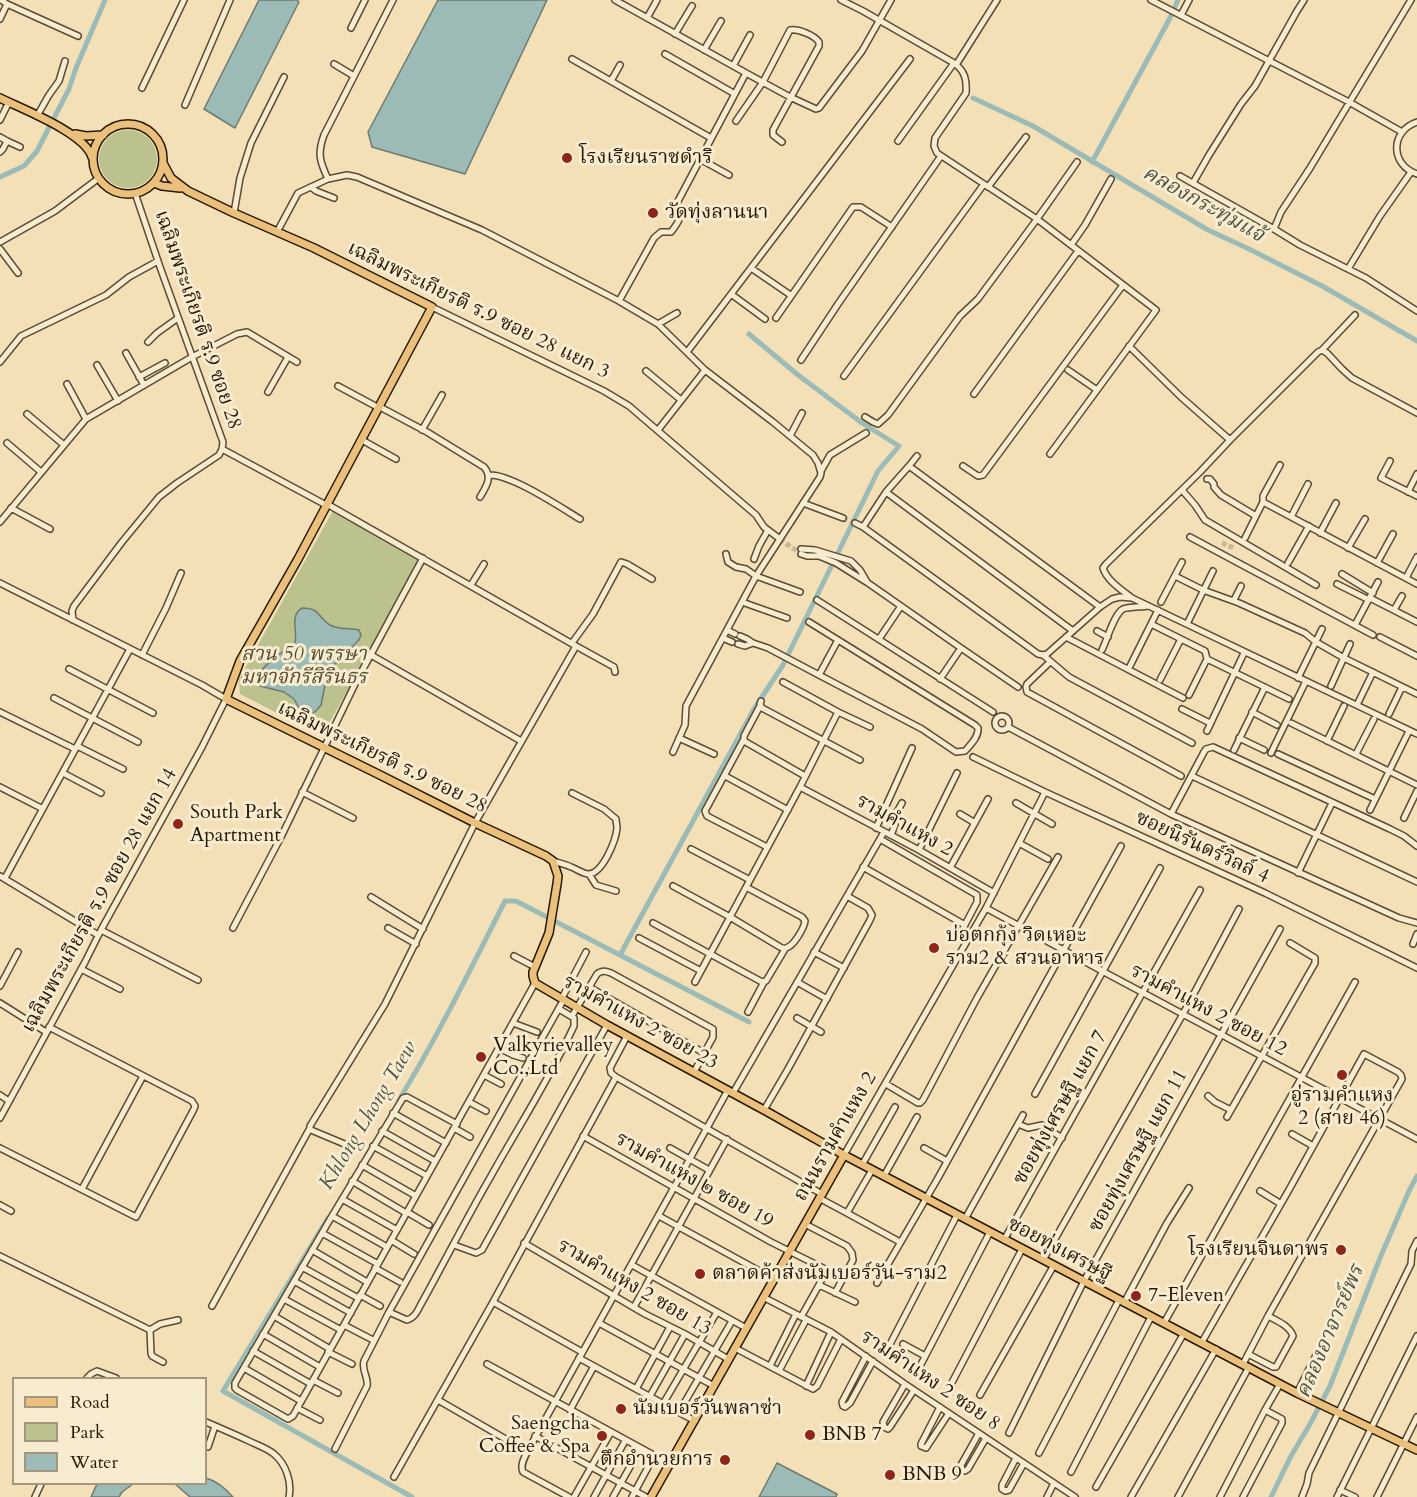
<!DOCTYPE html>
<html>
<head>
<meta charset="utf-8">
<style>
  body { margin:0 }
  #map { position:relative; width:1417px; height:1497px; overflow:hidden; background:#f3e0b7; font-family:Cardo,serif }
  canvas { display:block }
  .legend { position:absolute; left:12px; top:1377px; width:195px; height:108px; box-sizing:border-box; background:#f7ebd0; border:2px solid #a49780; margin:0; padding:8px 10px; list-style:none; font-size:18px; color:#281907 }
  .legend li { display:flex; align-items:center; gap:12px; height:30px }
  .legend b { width:30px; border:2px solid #a49780 }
</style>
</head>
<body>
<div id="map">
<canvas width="1417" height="1497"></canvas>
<ul class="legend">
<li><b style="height:8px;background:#eac07c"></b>Road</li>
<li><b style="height:16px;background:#bcc28e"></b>Park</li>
<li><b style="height:16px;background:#9dbbb6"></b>Water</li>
</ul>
</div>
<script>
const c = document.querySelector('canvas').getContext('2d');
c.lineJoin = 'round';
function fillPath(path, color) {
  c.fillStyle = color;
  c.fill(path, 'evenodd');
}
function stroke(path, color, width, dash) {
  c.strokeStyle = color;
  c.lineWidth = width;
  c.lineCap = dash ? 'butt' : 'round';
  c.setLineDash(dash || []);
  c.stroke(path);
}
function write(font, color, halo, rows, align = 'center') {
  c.font = font + ' Cardo,"Noto Serif Thai",serif';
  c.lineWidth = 6;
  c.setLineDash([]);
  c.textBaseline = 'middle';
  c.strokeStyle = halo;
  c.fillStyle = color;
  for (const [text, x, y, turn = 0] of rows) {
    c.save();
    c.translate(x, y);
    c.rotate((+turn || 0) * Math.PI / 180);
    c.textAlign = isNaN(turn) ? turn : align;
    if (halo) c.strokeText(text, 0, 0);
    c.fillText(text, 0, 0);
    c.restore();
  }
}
const green = new Path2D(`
  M99 159a29 29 0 1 1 58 0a29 29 0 1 1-58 0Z
  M334,509l87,49 -99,178 -82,-42 -1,-15z`);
const water = new Path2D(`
  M259,0h38l2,2 -64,126 -31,-19z
  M438,0h109l-82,174 -93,-27 -4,-15z
  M302,608c18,0 16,9 28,17 9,5 20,3 29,5l2,5 -2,5 -31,31 -7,34 -6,7 -8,1 -8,-5 -5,-9 -10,-7 -24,-6 -3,-9c9,-16 24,-23 38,-34 3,-12 -6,-27 7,-35z
  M777,1463l60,31 -1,3h-77z
  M206,1478c11,3 19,10 27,19h-43l-15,-13h31z
  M97,1484h36l-11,8 -3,5h-28z`);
const canal = new Path2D(`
  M973,98l60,28 175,104 39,18 77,39 93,54
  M1092,162l78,-144 8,-18
  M0,177l24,-11 13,-15 32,-62 7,-21 29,-68
  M620,955l134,-246 29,-44 95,-194 21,-25 -37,-23 -64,-48 -49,-41
  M399,1100c39,-64 72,-132 106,-199h11l233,121
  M328,1218l-105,173 189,106
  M1271,1497l20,-41 19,-32 20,-38 50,-128 29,-67 8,-15`);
const minorTunnel = new Path2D(`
  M843,518l12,5
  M780,539l21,15
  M1223,546l3,-5
  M1230,549l2,-5`);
const minor = new Path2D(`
  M1,0l6,4 71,32
  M615,0l131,73 44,24 26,12 3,-1 43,-57 29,-51
  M841,0l22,11 91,52c11,8 13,17 12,30l-31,45 -1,8 3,7 100,66 119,91 -106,144
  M1151,0l198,102 53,30
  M1411,0l-101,168 -29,44 -7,17 26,16 66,33 51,33
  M1181,15l8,-15
  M647,18l10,-18
  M0,19l7,-15
  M351,28l14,-28
  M675,34l17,-28
  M704,50l17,-29
  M665,54l70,40
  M572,59l139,79
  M334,64l20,12
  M956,65l41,-65
  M733,66l17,-31
  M611,81l9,-16
  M142,88l42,-88
  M185,105l45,-105
  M37,116l12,-21 10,-14 6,-20
  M0,120l9,-18
  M736,121l27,-39 27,-52c9,-1 24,5 29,12v4l-46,84v5l9,7
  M1417,122c-27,9 -27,43 0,52
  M0,137l7,4 -4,8 -3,3
  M7,141l13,6
  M898,141l56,-78
  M700,159l29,16
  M1180,176l94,53
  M328,179c-8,-17 -11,-25 -4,-44l69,-135
  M1193,183l16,-28 32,-51 14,-18 42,-75 7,-11
  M311,187l5,4 18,7
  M988,187l38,-50
  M234,213l6,-35 11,-35 33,-66
  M277,232l21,-39 30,-14 19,-4 10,2 125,53 137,71 39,23 47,46 68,52 40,33 5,8 3,10 -1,4 -64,99 -70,130 -1,19 -12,27
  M0,242l55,-31 44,-33
  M1071,245l14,-20 26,-46
  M0,249l18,24
  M751,268l38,26
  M1348,269l32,-53 31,-44
  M731,294l34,25
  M619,301l35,-63 7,-6h10c3,-4 9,-11 9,-16 0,-4 -3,-9 -3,-13l69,-130
  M432,307l172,84 25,15 127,109 8,12 16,12
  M776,318l77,-111h8l31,20
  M658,324l19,-11
  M148,342l9,-9 21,-15
  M1129,346l52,51 49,43
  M1322,350l33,-35
  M687,352l223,-293
  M126,353l18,32
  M801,360l37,-56 103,-148
  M0,362l21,-26 85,-41 23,-18 29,-16
  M97,365l21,36
  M1068,370l29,20
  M646,371l35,29
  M844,376l140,-192
  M139,377l26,-14
  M67,384l19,35
  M338,386l41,22
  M268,392l20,-35
  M974,394l104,-143
  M380,407l47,25 57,35c9,10 2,20 -4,30
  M27,414l37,31
  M865,417l8,5 5,2 10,-9 72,-99 18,-17 59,-80 40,-57
  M422,430l20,-35
  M658,430l47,-60
  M790,436l12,-23
  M362,440l34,19
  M7,443l34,29
  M222,449l104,56
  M1390,461l-9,17 36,18
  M909,466l8,-10
  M963,466l15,10 5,-1 140,-190
  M821,471l9,-16 36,-22
  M489,475c22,-1 71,32 91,44
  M1207,479h3l4,5v3l7,8 35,21
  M1182,490l13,15 10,15 111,65
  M886,492l187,139
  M1408,492l9,-18
  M1263,502l154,82
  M803,503l40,15
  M327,504l249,142 -101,177 -90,181 -75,122v2l1,2 43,18
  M11,508l39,21
  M1291,517l17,-33
  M0,522l86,-103 106,-62 45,-23 10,-2 50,30
  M855,523l8,4 175,127 5,1 26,22 123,66
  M863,527l23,-35 23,-26 191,141
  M1320,533l16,-30
  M1190,537l183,98
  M1245,538l18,-36v-6l17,-31
  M1348,548l17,-29
  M801,549l14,1 36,11 9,9 7,12
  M726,554l2,8 8,5 10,2 10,7 44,16
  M801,554l6,2h12l17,7 32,20 93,65 57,39
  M754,559l5,-13 9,-16
  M1288,563l21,-37
  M1377,563l16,-29
  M1342,574l31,19
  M1175,576l28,14 36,13 66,30 11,9 28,16 73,36
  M1406,578l11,-21
  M0,583l202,102 24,14 -24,48 -101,183 -16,32 -85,156
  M1337,584l32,16
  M471,585l13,-21
  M1132,598c-10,-8 -25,-17 -29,-30l3,-4 94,-92 30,-32 88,-88 4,-2 5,3 15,16 10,9 65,35
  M1370,598l47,24
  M817,600l176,112
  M1234,600l7,-14
  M742,602l45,16
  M1161,602l21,-40
  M1394,610l8,-14
  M73,620l-1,-9 2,-5 48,-64 37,-45 18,-14 42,-28 3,-6 1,-7 -63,-175 -25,-74
  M1151,624l54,27 2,8 82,40
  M1187,624l26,-53
  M1355,625l23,-43
  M727,630l8,4
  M1097,631l11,6
  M740,636l7,3 6,4 15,5 51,27 103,54 34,23 9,-1c5,-6 14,-14 13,-23l-3,-3 -166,-103
  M1066,637l117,61
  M1380,637l37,19
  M723,638l9,4
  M879,639l22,-33
  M572,643l21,-29 28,-52 6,2 25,15
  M738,644l7,2 8,-3
  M576,646l38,21 1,5
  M1102,650c5,-10 12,-36 21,-41 5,-2 19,-2 25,-3
  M142,655l24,-47 15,-35
  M371,655l150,86
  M1043,655l4,-1 53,-47 12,-8 8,-2 12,1 285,136
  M1050,662l-23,22 -1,3 1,5 154,84
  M1130,666l28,-56
  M69,669l84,44
  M819,675l19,-35
  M1298,678l24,-49
  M940,679l21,-31
  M1160,680l21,-41
  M1331,686l19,-42
  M1189,695l18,-36
  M54,698l84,44
  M761,701l-1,3 2,4 98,52
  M1357,705l16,-33
  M760,706l-16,30v5l61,35
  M1182,709l28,14
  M0,712l75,37
  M838,712l32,15
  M1252,712l25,13
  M1389,714l13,-27
  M995 723a7 7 0 1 1 14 0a7 7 0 1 1-14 0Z
  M1291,723l126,62
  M1008,727l163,87 228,104 18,5
  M1207,731l37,-78
  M679,738l35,16
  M1239,738l25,12
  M744,739l-39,72 2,5 60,31
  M1327,741l17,-35
  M77,746l46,23
  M1234,750l31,-63
  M1271,753l35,-72
  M1278,754l97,45
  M1356,754l18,-35
  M973,757l72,35 220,101 152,75
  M63,773l38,20
  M1192,776l225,106
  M727,777l61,33
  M0,787l43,22
  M800,787l119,63 75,43
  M302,792l51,26
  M1016,803l36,21
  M1370,810l39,-79
  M960,814l15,9
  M1171,814l33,-62 2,-3 7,-2 177,82 14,7 13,10
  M1404,818l13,-27
  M876,828l36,-80
  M891,835l4,-10 -2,-6 9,-16
  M880,839l97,56v7l-18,34
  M1019,843l29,16
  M691,849l59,31
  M919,850l38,-77
  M553,861c6,2 12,3 18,6 6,2 12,7 18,7 14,-1 27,-34 28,-46 0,-3 -1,-6 -1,-9l-12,-10 -32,-16
  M863,867l102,58
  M950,868l38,-69
  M1298,873l34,-70
  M589,874l7,11 20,6
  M0,876l98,59
  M5,878l125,-229
  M673,886l57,31 50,30c2,1 4,2 6,1 8,-2 18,-20 19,-27l-3,-4 -56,-30
  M371,897l52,32
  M986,908l118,64 313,167
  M653,923l109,59 4,-1 19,-32
  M233,928l48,-91 75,-155 67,-124
  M388,928l28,16
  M101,930l97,50
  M639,938l62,33
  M1413,944l4,-10
  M814,952l30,16
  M514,956l21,11
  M81,969l39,20
  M695,982l105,-195 38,-75 -55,-30
  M797,982l30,17
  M0,986l18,-34
  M589,987l115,66
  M562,998l24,-46
  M0,1003l46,29
  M748,1012l16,-30
  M572,1016l25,-42c5,-4 9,-3 14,-1l102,56v8l-19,35
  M797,1018l24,14
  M513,1023l24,9
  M627,1036l-17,32 1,5 5,4 206,117
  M499,1048l14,7 10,3
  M484,1075l17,9
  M886,1084l32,19h2l3,-3 54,-102 81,-141
  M733,1093l151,-261
  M1035,1094l125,-226
  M0,1095l9,6
  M1208,1096l7,6 16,8
  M469,1102l17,9
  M764,1110l24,-41 82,-149 2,-5 -4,-7 -21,-12
  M393,1113l53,30
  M1227,1117l88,-154v-5l-25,-15
  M457,1124l-50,-27 -4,1 -71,118 -97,167v5l2,2 51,29 5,-3 242,-433
  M1018,1124l10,4 14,-3 20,13
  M454,1128l16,9
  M382,1131l53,30
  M1292,1134l21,12
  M583,1136l188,106 72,36
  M373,1146l54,30
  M0,1148l136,69 58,-108 1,-3 -3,-5 -143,-74
  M670,1148l39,22
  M924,1148l23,13
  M844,1155l142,-247 59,-116
  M362,1165l54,31
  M862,1165l33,-58
  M872,1170l-25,43 53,29
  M884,1176l33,-59
  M352,1181l54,32
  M82,1189l61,-113
  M1260,1191l21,13
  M819,1198l28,15
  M342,1199l55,31
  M0,1205l11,6
  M407,1212l22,13
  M332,1216l55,31
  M659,1216l115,63
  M965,1219l58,-104
  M805,1224l42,22 5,7 1,7 -18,33
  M322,1233l56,31
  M391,1240l23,14
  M1004,1240l196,-350
  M524,1243l121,71 40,20 43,25
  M454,1245l22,8 6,-3 125,-225
  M312,1250l55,32
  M0,1256l150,74 1,23 1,3 11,6
  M1043,1260l140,-246 56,-105
  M632,1265l114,63
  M302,1267l56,31
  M375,1268l25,14
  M294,1281l57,32
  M877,1283l61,-105 183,-332
  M819,1285l7,-15
  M360,1295l20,11
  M763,1297l68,35 74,52 170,113
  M284,1299l57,31
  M493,1302l89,50
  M1124,1303l43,-80 22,-35
  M212,1306l98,-178
  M634,1307l93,-168
  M389,1312l18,8c7,-2 10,-8 13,-14 24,-43 46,-87 71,-130 28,-50 59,-98 83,-150v-8l-15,-9
  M274,1316l56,33
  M801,1317l18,-32 36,17
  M599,1323l115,63
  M1164,1323l191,-341
  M344,1325l27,14
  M150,1330l10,-6 18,-4
  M263,1334l57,33
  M1202,1342l88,-154 74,-134 34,18 3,3 1,4 -134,237 -25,48
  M903,1344l22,12
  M735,1348l78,41 4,-3 24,-47
  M253,1351l58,33
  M328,1352l24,12
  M886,1352l71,-137
  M1248,1354l25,13h3l17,-31c-3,-10 -16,-15 -25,-20
  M866,1356l-24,46 1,4 2,1 5,-4 23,-42
  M579,1358l116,63
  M487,1364l183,100
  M770,1366l26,-52
  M244,1368l57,33
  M779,1371l27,-51
  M917,1372l73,-140
  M87,1378l4,-4 6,-3 19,7
  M313,1380l25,13
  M905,1384l-22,38 1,5 4,2 2,-2 24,-37
  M806,1386l25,-54
  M636,1389l34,-62
  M947,1392l75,-143
  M1297,1393l20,-40
  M980,1395l74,-130
  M650,1396l35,-62
  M438,1400l90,52
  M663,1404l54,-92
  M940,1407l-19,37v2l5,2 2,-3 21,-32
  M297,1408l23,12
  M570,1410l24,-44
  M679,1412l53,-91
  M206,1422c14,6 28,12 43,19 8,4 18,7 25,13 12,10 18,28 15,43
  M979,1433l-18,32 1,5 3,1 3,-2 18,-31
  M1009,1433l75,-152 196,-352
  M535,1436l111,61
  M208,1447l7,-21
  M335,1449l32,-63c2,-8 -6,-16 -3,-25l25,-49 175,-313
  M1039,1453l80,-153
  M1016,1458l-14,27v4l3,2 4,-1 15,-27
  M1071,1472l80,-155
  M394,1477l99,-175 123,-225
  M1096,1487l88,-154
  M1340,1490l15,7
  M35,1497l6,-13
  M569,1497l-46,-25c-4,-8 4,-19 8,-27l197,-355
  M574,1497l37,-65
  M594,1497l31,-56
  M613,1497l27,-48
  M632,1497l22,-41
  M1047,1497l7,-14
  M1131,1497l85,-148
  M1178,1497l71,-130
  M1220,1497l45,-87 15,-26
  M1243,1497l39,-74v-4l-17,-9
  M1302,1497l5,-13 2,-11 102,-209 1,-13 5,-10
  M1337,1497l80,-161
  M1377,1497l40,-80`);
const major = new Path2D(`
  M0,98c22,11 85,35 92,59
  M93 159a35 35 0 1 1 70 0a35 35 0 1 1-70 0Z
  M75,134l11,2 17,-1
  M163,163l8,15 17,13 46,22 80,35 118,59 -134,252 -58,102 -14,38 154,76 95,48 71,33 7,5 5,15 -1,8 -8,49 -16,39v4l2,7 72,42 157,85 80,45 453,238 120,57
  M154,183l8,3 18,2
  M651,1497l193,-342`);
const markers = [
  [567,158,6,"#8f2418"],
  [653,213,6,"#8f2418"],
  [178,824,6,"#8f2418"],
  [934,948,6,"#8f2418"],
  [481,1057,6,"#8f2418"],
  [1342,1075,6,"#8f2418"],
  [1341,1250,6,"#8f2418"],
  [700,1274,6,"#8f2418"],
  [1136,1296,6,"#8f2418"],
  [621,1409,6,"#8f2418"],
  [810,1435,6,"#8f2418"],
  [602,1436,6,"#8f2418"],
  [725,1460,6,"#8f2418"],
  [890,1475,6,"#8f2418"]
];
const poiNames = [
  ["โรงเรียนราชดำริ",579,158],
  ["วัดทุ่งลานนา",665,213],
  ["South Park",190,813],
  ["Apartment",190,836],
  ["บ่อตกกุ้ง วิดเหอะ",946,936],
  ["ราม2 & สวนอาหาร",946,959],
  ["Valkyrievalley",493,1046],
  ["Co.,Ltd",493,1069],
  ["อู่รามคำแหง",1342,1096,"center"],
  ["2 (สาย 46)",1342,1119,"center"],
  ["โรงเรียนจินดาพร",1329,1250,"right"],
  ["ตลาดค้าส่งนัมเบอร์วัน-ราม2",712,1274],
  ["7-Eleven",1148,1296],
  ["นัมเบอร์วันพลาซ่า",633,1409],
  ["Saengcha",590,1424,"right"],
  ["Coffee & Spa",590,1447,"right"],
  ["BNB 7",822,1435],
  ["ตึกอำนวยการ",713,1460,"right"],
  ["BNB 9",902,1475]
];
const streetNames = [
  ["เฉลิมพระเกียรติ ร.9 ซอย 28 แยก 3",478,311,26],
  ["เฉลิมพระเกียรติ ร.9 ซอย 28",197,320,71],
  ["เฉลิมพระเกียรติ ร.9 ซอย 28",382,758,26],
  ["รามคำแหง 2",904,826,29],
  ["ซอยนิรันดร์วิลล์ 4",1202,848,25],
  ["เฉลิมพระเกียรติ ร.9 ซอย 28 แยก 14",100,901,-61],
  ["รามคำแหง 2 ซอย 12",1208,1011,28],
  ["รามคำแหง 2 ซอย 23",640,1023,29],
  ["ซอยทุ่งเศรษฐี แยก 7",1061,1108,-61],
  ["ถนนรามคำแหง 2",836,1137,-60],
  ["ซอยทุ่งเศรษฐี แยก 11",1139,1151,-61],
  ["รามคำแหง ๒ ซอย 19",694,1181,29],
  ["ซอยทุ่งเศรษฐี",1059,1250,28],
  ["รามคำแหง 2 ซอย 13",634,1288,30],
  ["รามคำแหง 2 ซอย 8",930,1381,34]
];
const parkNames = [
  ["สวน 50 พรรษา",304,655],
  ["มหาจักรีสิรินธร",304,678]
];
const waterNames = [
  ["คลองกระทุ่มแจ้",1203,205,29],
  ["Khlong Lhong Taew",369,1116,-59],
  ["คลองอาจารย์พร",1331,1332,-67]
];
fillPath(green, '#bcc28e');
fillPath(water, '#9dbbb6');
stroke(water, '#6e7a70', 1.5);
stroke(canal, '#9dbbb6', 5);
stroke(minorTunnel, '#cab894', 5, [5, 2.5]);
stroke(minor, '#5b4b33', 8);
stroke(major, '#281907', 10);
stroke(minor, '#f7ebd0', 5);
stroke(major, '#eac07c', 7);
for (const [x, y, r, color] of markers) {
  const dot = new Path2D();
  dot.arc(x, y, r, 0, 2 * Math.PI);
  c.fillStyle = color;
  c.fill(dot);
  stroke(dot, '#f7ebd0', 2);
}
write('20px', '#281907', '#f7ebd0', poiNames, 'left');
write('20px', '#281907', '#f7ebd0', streetNames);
write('italic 20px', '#544c30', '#f7ebd0', parkNames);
write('italic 21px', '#515244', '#f7ebd0', waterNames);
</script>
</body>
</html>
